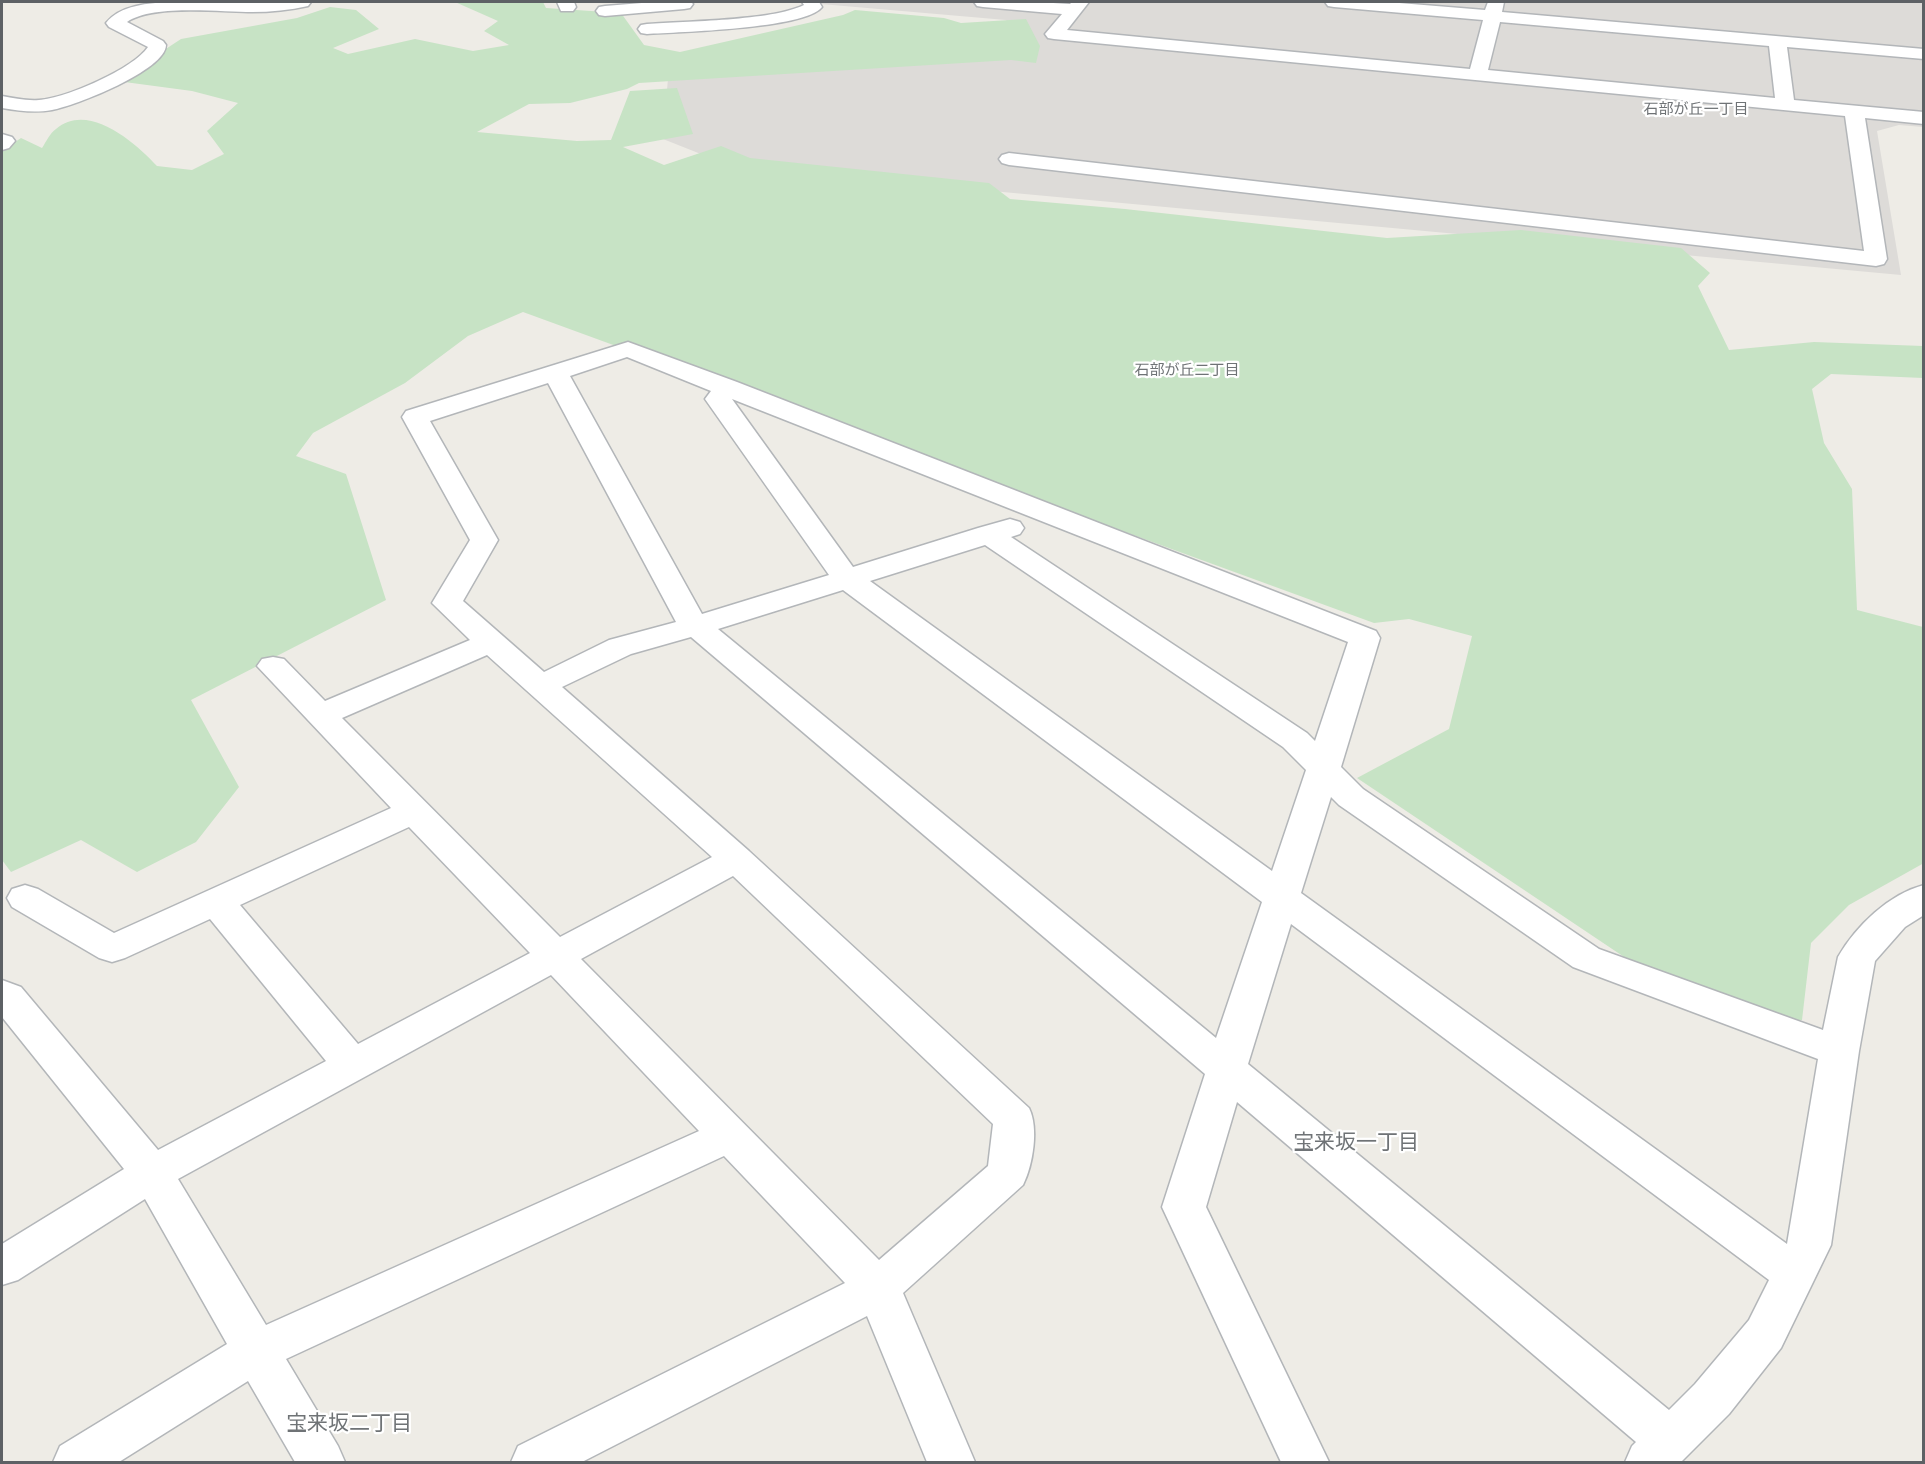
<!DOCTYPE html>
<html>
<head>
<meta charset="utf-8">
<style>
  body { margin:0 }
  #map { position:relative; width:1925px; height:1464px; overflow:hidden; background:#eeece6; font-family:"Open Sans",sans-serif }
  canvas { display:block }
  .frame { position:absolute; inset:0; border:3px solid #5d6165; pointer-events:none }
</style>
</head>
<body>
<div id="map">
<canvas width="1925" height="1464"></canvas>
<div class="frame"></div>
</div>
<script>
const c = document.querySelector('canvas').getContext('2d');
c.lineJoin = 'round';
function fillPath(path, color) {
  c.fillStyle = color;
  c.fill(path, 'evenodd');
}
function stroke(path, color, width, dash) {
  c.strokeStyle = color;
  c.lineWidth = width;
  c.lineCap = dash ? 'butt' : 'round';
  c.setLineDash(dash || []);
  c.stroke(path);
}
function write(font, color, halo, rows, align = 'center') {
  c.font = font + ' "Open Sans","Noto Sans JP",sans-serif';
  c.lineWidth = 4.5;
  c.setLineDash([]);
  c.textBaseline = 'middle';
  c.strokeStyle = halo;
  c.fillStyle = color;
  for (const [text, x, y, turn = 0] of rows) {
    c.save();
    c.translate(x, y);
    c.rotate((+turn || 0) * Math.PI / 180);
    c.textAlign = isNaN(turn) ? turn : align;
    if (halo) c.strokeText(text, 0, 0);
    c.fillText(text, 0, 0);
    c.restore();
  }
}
const industrial = new Path2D(`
  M821,2h1102v125l-24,-2 -22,6 24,144 -963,-89 -212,-22 -63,-25 5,-61 356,-23 -18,-35 -185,-16z`);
const green = new Path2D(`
  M455,2h88l3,6 75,5 23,32 36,7 163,-37 12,-5 89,8 17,5 65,-4 14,27 -4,17 -25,-3 -372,23 -12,6 -57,14 -41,1 -52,28 100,9 34,-1 19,-49 47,-3 16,46 -70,13 41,18 57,-19 29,12 239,25 21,16 115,10 262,29 134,-8 160,18 29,25 -12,13 31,64 85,-8 109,4v32l-92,-4 -19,15 12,54 28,46 5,121 66,17 1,236 -75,42 -38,38 -9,77 -15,3 -133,-46 -297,-199 92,-49 23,-93 -63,-17 -35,4 -851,-311 -55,24 -63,47 -92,50 -17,23 50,18 40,126 -195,100 48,87 -43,55 -59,30 -56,-32 -70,32 -9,-12v-709l19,-13 21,10c4,-6 8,-15 14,-19 32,-28 80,14 101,37l35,4 32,-16 -17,-23 31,-28 -46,-12 -75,-10 64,-42 116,-21 33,-11 26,3 23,19 -46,19 15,6 67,-15 58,12 36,-6 -25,-14 14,-10z`);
const minor = new Path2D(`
  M170,2h141l-3,4c-18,4 -37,6 -56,6 -31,0 -100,-8 -125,10l36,19 3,4c0,25 -91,61 -114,65 -17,3 -33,1 -50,-2v-12c12,2 24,5 37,4 27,-2 94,-31 109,-53l-39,-20 -3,-4c14,-18 43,-20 64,-21z
  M557,2h17l2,5 -3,4h-12z
  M654,2h37l2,2 -3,4 -6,1 -79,7 -6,-1 -3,-4 3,-4 6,-1z
  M802,2h17l3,5c-17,22 -144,25 -175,27l-6,-1 -3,-4 3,-4 6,-1c39,-3 124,-3 157,-19z
  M974,2h62l34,2 2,-2h17l-22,28 403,39 13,-49 -149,-13 -6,-1 -3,-4h62l98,8 3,-8h16l-2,10 422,37v10l-137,-12 7,53 130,12v12l-59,-6 22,141 -3,5 -8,2 -867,-101 -7,-2 -3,-4 3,-4 7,-2 855,98 -19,-135 -791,-77 -6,-1 -3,-4 17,-20 -79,-7 -6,-1zM1500,22l269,24 6,52 -287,-28z
  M2,134l10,3 3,4 -6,7 -7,2z
  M628,342l109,40 639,249 4,7 -39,129 22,22 236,160 224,81 15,-73c18,-31 51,-63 86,-72v30l-19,12 -30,34 -16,90 -28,194 -50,103 -52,66 -48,48h-56l7,-16 4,-4 -399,-340 -31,105 123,255h-48l-119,-255 43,-133 -514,-437 -60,17 -69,33 187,164 280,257c10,20 4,57 -6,77l-120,108 72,169h-48l-60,-146 -285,146h-71l7,-16 327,-163 -121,-127 -438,203 52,87 7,16h-50l-47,-81 -129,81h-66l7,-16 167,-102 -82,-145 -127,81 -16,5v-41l122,-75 -122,-152v-37l19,7 137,163 168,-89 -116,-142 -85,39 -13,4 -13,-4 -87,-51 -5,-9 5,-9 13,-4 13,4 76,44 277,-125 -134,-142 5,-7 11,-2 11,2 41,42 145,-61 -38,-37 38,-63 -68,-123 4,-6zM627,357l84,34 -6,8 124,176 -127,39 -132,-238zM548,383l128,239 -67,18 -65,32 -81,-71 35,-61 -68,-119zM732,399l616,243 -33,99 -8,-8 -296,-196 9,-3 4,-6 -4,-6 -10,-3 -32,9 -125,39zM985,545l298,202 23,23 -34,101 -402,-290zM843,590l419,312 -46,136 -498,-409zM487,655l225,202 -152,80 -218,-219zM1331,797l8,8 234,162 245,92 -31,185 -486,-351zM409,827l121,126 -172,91 -118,-139zM733,876l260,248 -5,42 -109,94 -298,-301zM1291,924l478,356 -20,40 -54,64 -26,26 -421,-346zM551,975l148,156 -433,194 -88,-146z`);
const farNeighbourhoodnames = [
  ["石部が丘一丁目",1696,110],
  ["石部が丘二丁目",1187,371]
];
const nearNeighbourhoodnames = [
  ["宝来坂一丁目",1356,1143],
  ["宝来坂二丁目",349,1424]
];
fillPath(industrial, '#dddbd8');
fillPath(green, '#c7e3c5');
stroke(minor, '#b3b6b9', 3);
fillPath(minor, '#fff');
write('15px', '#6f7376', '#fff', farNeighbourhoodnames);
write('21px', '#6f7376', '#fff', nearNeighbourhoodnames);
</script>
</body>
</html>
